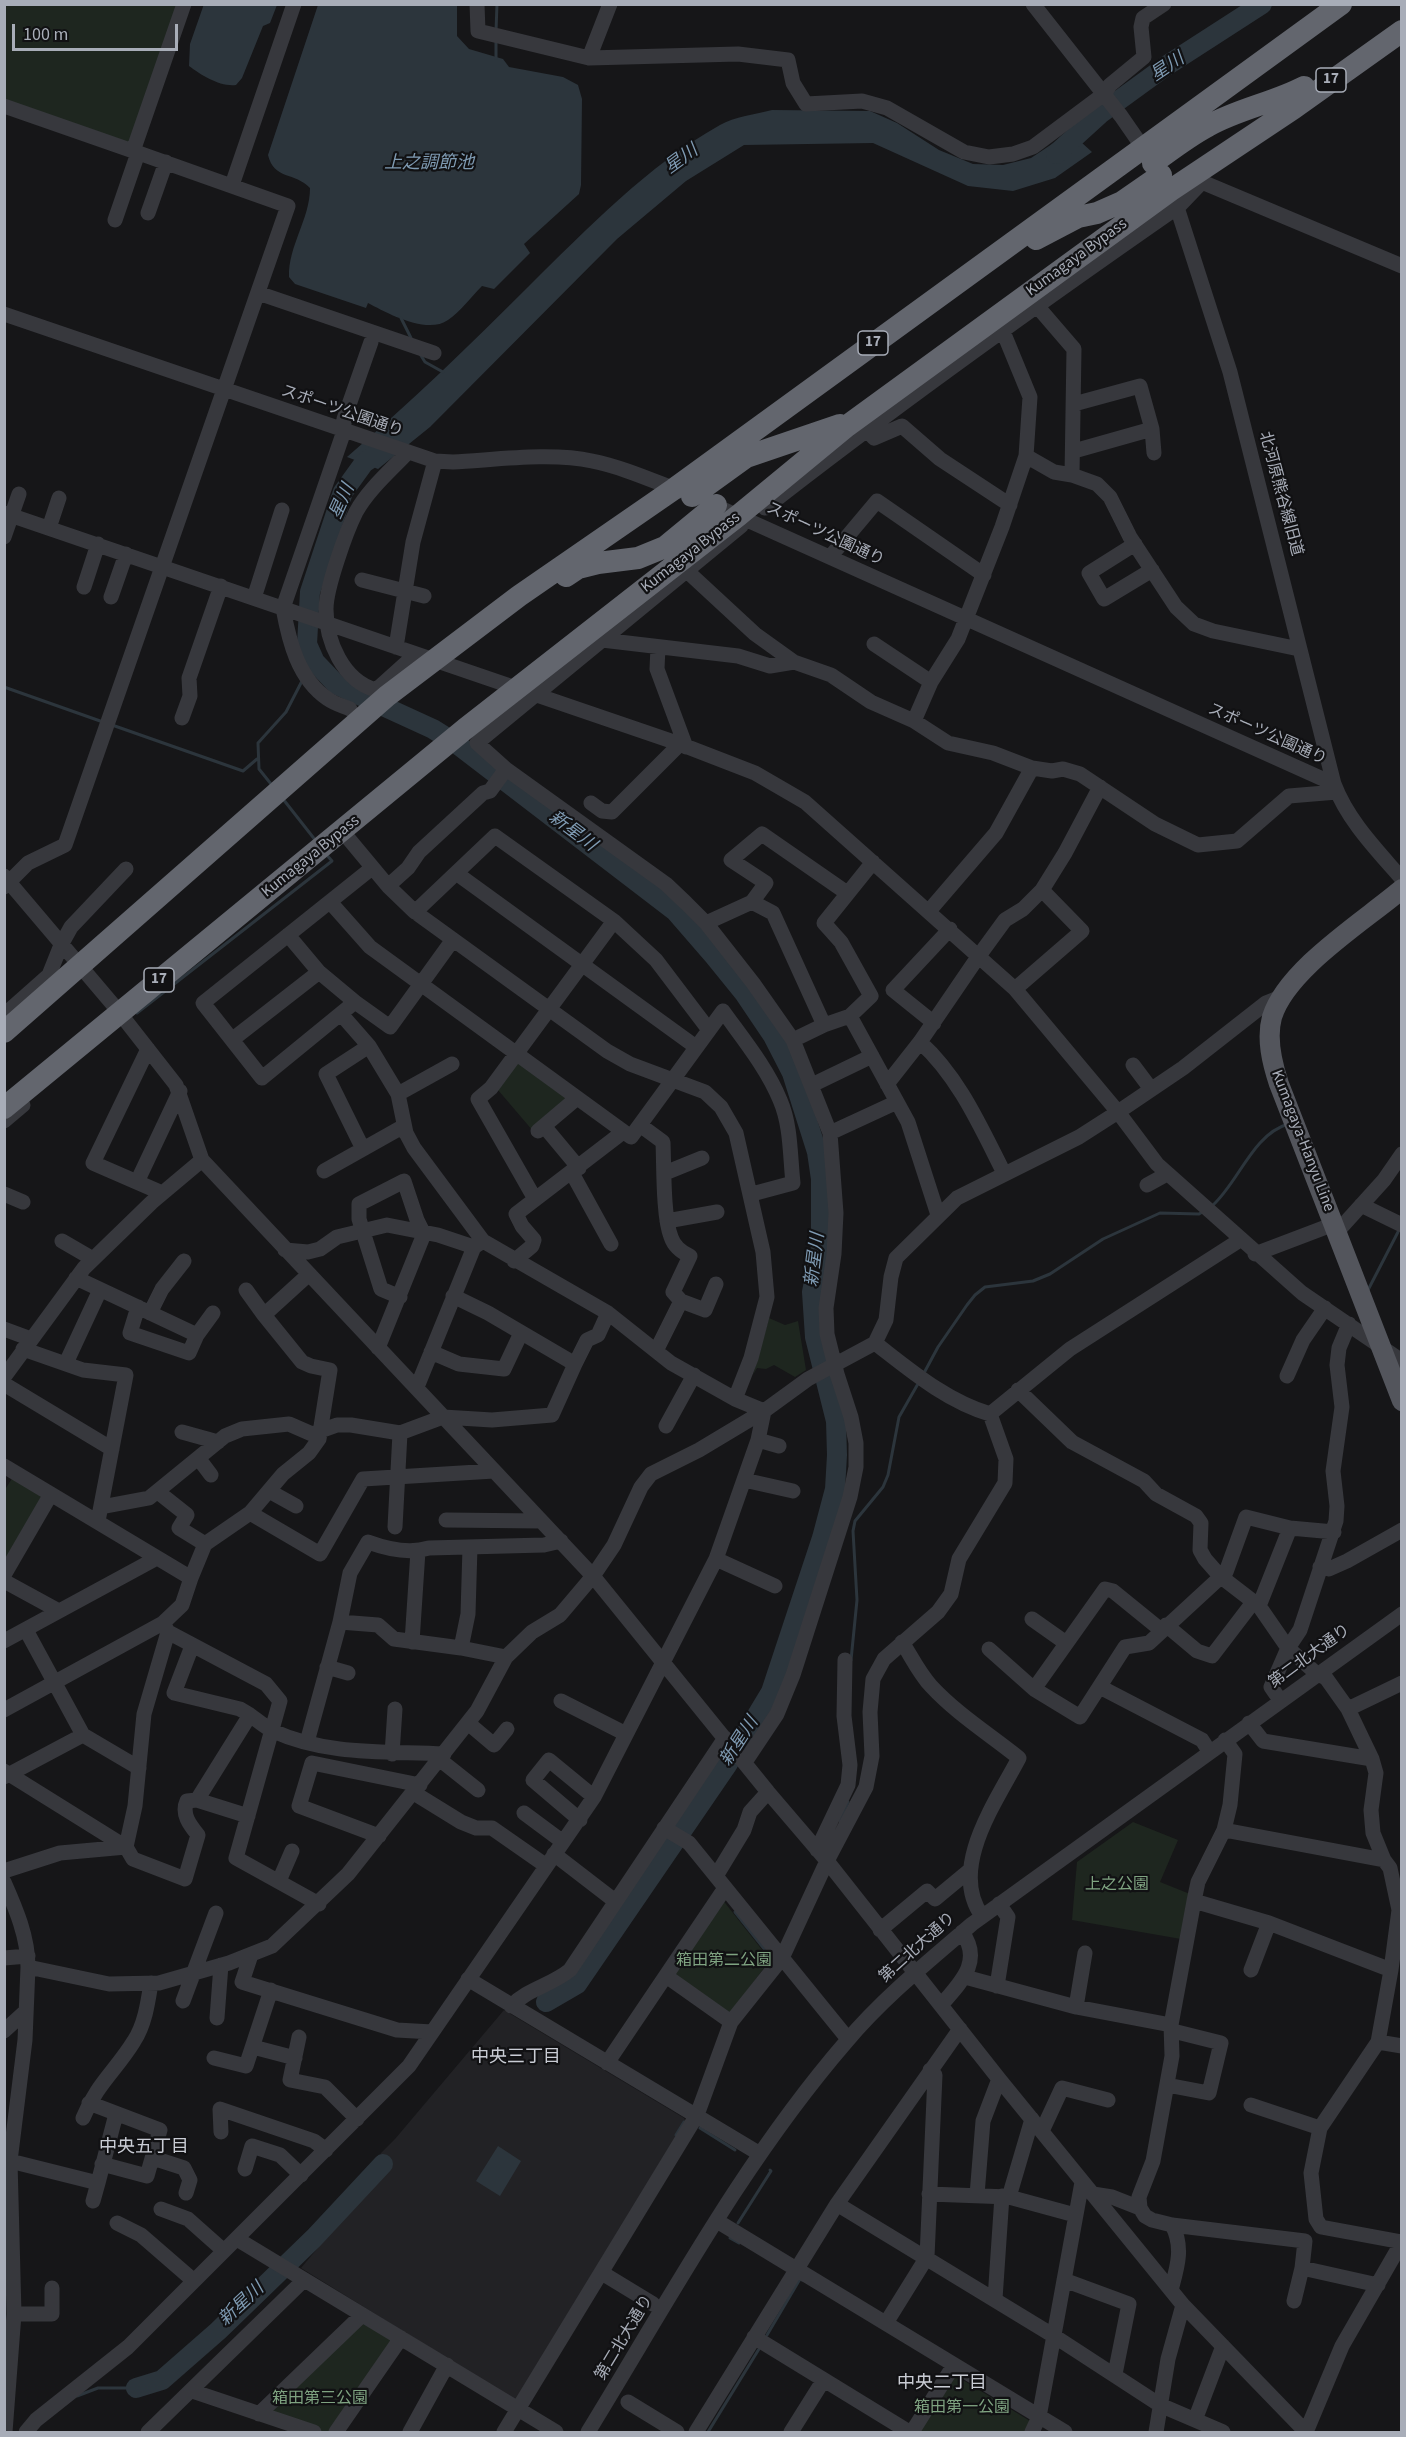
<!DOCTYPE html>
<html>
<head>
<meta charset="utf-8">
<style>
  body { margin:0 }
  #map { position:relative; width:1406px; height:2437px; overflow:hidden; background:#161618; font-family:"Source Sans 3",sans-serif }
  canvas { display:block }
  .frame { position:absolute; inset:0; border:6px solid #a8adb8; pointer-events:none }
  .scale { position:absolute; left:12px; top:24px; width:166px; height:27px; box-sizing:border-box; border:3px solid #a8adb8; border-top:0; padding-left:8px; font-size:18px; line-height:21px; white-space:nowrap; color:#a8adb8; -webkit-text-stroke:4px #111113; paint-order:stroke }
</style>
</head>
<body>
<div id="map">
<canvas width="1406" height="2437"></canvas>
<div class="frame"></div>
<div class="scale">100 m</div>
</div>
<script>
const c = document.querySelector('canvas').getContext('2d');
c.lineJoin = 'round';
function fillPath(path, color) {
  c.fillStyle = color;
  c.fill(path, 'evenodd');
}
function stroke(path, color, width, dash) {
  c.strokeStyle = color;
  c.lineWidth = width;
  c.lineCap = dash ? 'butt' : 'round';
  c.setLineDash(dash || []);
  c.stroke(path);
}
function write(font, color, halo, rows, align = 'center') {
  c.font = font + ' "Source Sans 3","Noto Sans JP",sans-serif';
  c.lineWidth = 4.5;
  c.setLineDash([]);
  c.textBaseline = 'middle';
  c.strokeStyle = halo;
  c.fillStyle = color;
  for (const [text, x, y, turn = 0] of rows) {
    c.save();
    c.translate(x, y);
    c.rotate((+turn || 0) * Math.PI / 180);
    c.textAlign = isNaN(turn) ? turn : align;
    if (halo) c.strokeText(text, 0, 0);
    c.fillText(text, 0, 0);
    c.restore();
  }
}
const built = new Path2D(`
  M504,2010l180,108 3,6 -168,275 -5,1 -213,-132 84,-100 -6,-11 2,-4 14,-14z`);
const green = new Path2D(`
  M5,5h173l-49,141 -124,-44z
  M518,1062l52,38 -37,31 -35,-41z
  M769,1318l16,7 13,-4 8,49 -11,7 -21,-12 -8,4 -9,-1 -4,7z
  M13,1477l36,21 -45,70v-77z
  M1133,1822l45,18 -18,42 30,12 -9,45 -109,-19 5,-58z
  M722,1899l48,61 -41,55 -59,-41z
  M362,2318l34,20 -64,94h-8l-58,-20z
  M953,2374l77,47 -5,11h-108z`);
const water = new Path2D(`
  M204,4l73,1 -7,18 -7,3 -21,52 -6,7c-16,2 -35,-10 -47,-19l1,-22z
  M318,5h139v31l12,13 34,10 6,8 54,10 15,8 4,14 -1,86 -2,9 -55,50 6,9 -36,36 -12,-3c-11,11 -21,25 -34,34 -21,15 -61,-7 -80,-17l-2,5 -71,-24 -6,-7c-1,-31 21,-58 21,-89 -15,-16 -36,-8 -42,-33z
  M772,110l98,1 27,12 42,27 34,14 30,1 28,-7 39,-26 22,20 -37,26 -42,13 -45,-5 -95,-43 -129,2 -58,36 -69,58 -187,188 -52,42 -31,-12c63,-54 123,-112 182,-171 59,-58 118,-120 191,-161 14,-8 36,-11 52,-15z
  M498,2146l23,15 -21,35 -24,-15z`);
const stream = new Path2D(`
  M496,31l1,-27
  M496,58v-17
  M401,318l10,20
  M420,354l5,8 18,10
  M309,671l6,-9
  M4,687l99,35
  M112,725l131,46 14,-12
  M271,784l-12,-15 -1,-26 28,-31 16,-31
  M283,799l33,42
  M137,1013l195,-152 -7,-8
  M1212,1206c27,-24 40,-71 76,-82
  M1368,1290l30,-58
  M924,1373l14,-26 29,-42 8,-10 10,-8 48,-6 17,-7 53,-35 57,-26 39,1 5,-3
  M851,1660l6,-60 -4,-69 2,-10 28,-34 5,-12 11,-58 20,-35
  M840,1821l8,-19
  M735,1912l38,48
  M700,2128l35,22
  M676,2135l8,-13
  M738,2223l33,-52 -1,-1
  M730,2238l9,5
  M767,2335l33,-56 2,1
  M77,2396l21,-8h38
  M708,2432l51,-83`);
const river = new Path2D(`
  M1056,154l44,-40 66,-48 96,-62
  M385,449l-21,14 -21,29 -33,100 -3,52 8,18 22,23 96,44 24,15 218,167 39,45 30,37 29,43 19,37 25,79 4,27v68l-9,45 3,45 21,84 1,34 -2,34 -13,49 -51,154 -44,73 -150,219 -31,18
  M136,2388l26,-8 56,-49 96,-93 69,-74`);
const minor = new Path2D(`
  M477,4l1,27 111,27 149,-4 50,6 5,23 13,21 56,-3 25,7 77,44 25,5 24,-3 20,-7 71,-53 6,-9 34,-28 -3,-30 2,-9 21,-14
  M1033,4l88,112 27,39
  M589,58l21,-54
  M4,106l129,45 51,-147
  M232,185l62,-181
  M1174,198l56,174 104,412c14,37 43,66 68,95
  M148,213l18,-51
  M115,220l23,-67
  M258,293l176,60
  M1037,306l37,43 -2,126 25,9 13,13 20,40 46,70 18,17 19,7 86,18
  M4,314l431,147 18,1c41,-2 98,-10 139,-1 30,6 59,19 88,30
  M1074,404l66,-18 12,43 2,24
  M866,429l8,9 28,-12 38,33 70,46
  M1074,451l78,-22
  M407,453c-17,18 -39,37 -51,59 -10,20 -30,76 -30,97 0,32 17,72 50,81l40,-36
  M1026,456l28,16 18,3
  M707,502l627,282
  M765,508c134,-105 273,-204 414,-302l23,-24 200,84
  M4,513l676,231 75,29 50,29 210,187 103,123 39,52 145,129 100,68
  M741,526l-264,217 29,26 160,115 20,19 20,20 47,60 40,57 37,93 6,80 -2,41 -8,54 1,26 10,40 14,43 5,26v24l-6,30 -57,178 -16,39 -32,48
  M49,528l10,-30
  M4,537l15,-43
  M1135,544l-46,29 15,26 48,-29
  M830,557l47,-56 107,74
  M688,572l67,62 39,28 37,13 40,27 43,19 34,22 45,10 39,15 20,3 11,-2 17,5 75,50 43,21 39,-4 52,-45 48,-4
  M362,580l62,16
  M84,587l14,-43
  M111,597l15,-43
  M254,598l28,-88
  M602,640l136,16 32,10 24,-4
  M874,644l57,38
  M396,647l17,-105 22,-81
  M658,647l-1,22 29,78
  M350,709c-7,-3 -15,-5 -22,-10 -30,-20 -39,-58 -45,-91l61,-177v-12l27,-77
  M182,718l8,-22 -1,-18 32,-92
  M914,721l17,-39 27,-43 44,-112 24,-71 4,-59 -28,-68
  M591,803l11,8 10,1 68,-68
  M343,832l45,54 27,26 192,139 23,13 75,28 16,15 15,26 27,119 4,45 -16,61 -16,41
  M372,868l-169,135 59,75 93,-76 35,25 62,-86
  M456,873l240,174
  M4,876l111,131 61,78 26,75 391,416 175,216 59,69 172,218 184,226 123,127
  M388,886l20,-18 11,-16 64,-59 7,-2 16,-22
  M4,887l24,-24 37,-18 223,-639 -155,-55
  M752,902l21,11 51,112
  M331,903l39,44 261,190 92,-126c20,28 44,57 57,89 11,25 10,56 13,83l-41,11
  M929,911l67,-78 36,-65
  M415,912l80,-76 119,85 42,39 53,70
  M706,923l46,-21 14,-19 -35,-23 31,-26 85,59
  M288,935l31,37 36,30
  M1015,989l67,-58 -40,-41
  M341,1014l28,32 29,48 8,39 8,15 69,93 125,72 63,50 64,36 29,12
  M4,1015l45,-40 12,-30 10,-18 55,-58
  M850,1016l21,-20 -30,-54 -17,-19 49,-61
  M934,1023l-41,-33 57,-61
  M233,1039l86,-67
  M793,1040l31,-15 26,-9 58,106 30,93
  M920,1042c39,35 61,86 84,131
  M148,1049l-55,114 69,30
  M1133,1065l18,24
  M887,1084l33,-42 58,-85 27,-37 18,-11 19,-19 23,-37 35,-66
  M812,1085l60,-29
  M398,1094l54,-30
  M4,1121l19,-16
  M640,1125l23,17c1,24 0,75 8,95 3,9 10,15 19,19l-17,36 8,9 -25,50
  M544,1126l35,42
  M538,1131l39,-33
  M830,1133l67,-31
  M363,1149l-37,-75 43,-28
  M324,1171l80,-45
  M572,1173l39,71
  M665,1173l37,-15
  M137,1182l43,-91
  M1147,1185l20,-11
  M4,1194l19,8
  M535,1199l-57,-100 13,-11 123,-167
  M1361,1205l41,20
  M667,1221l50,-9
  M1337,1232l47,-52 18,-26
  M62,1241l31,18
  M285,1250l23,2 12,-3 17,-12 50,-12 51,10 36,12
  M1255,1254l79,-30
  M514,1261l18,-15 2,-6 -12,-14 -6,-12 107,-82
  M76,1278l121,57
  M246,1290l18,25
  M681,1301l24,9 11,-26
  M138,1307l-8,26 59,20 8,-18 16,-22
  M150,1313l12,-24 22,-28
  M4,1329l27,10
  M875,1343c35,27 71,58 115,71l80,-65 170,-109
  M378,1348l46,-114 -7,-14 -13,-39 -45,23v15l22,70 19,8
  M23,1349l60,21 43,5 -27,141
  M431,1352l28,12 45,5 17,-36
  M66,1363l34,-73
  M575,1364l12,-24 11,-5 10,-22
  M1287,1376l16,-36 22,-32
  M4,1377l80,-109 68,-66 50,-42
  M4,1384l108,65
  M417,1387l57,-140 6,-4
  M1018,1390l54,52 72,39 12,13 40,22 5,7 -1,27 5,9 15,17 39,30 29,42 29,26 9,4 22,31 24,50 4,14 -5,37 2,23 11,27 6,8 9,42 -8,60 -13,72 -58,86 -9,45 5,46 5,8 81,15
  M666,1426l28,-51
  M182,1432l36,10
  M758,1440l21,6
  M199,1459l12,16
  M4,1466l187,112 -9,27 -19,18 -159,87
  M744,1480l49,11
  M269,1491l27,15
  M158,1492l29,23 -8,13 26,16
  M101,1507l48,-9 76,-62 17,-7 47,-5 23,10 25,-9h14l49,8 43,-16 49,3 60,-5 23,-51 -87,-51 -35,-17
  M250,1513l70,41 43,-75 131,-8
  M446,1520l95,1
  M395,1527l5,-94
  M716,1559l59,27
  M1320,1567l9,2 18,-8 55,-31
  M4,1575l47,-81
  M191,1578l14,-34 45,-31 33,-39 26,-21 10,-14 11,-69 -19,-4 -9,-4 -38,-47 44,-40
  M4,1581l55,30
  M1259,1606l31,-78
  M1032,1619l34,24
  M340,1622l38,3 16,14 67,9 45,9
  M163,1623l5,9 98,52 14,17 -44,157 83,46
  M1166,1625l31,26 15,5 42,-55
  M1161,1630l-48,-39 -8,-2 -71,100 46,28 45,-70 24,-4 77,-71 20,-55 44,11 44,4
  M4,1641l153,-83
  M412,1642l6,-91
  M902,1642c9,14 17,31 29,44 26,28 58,48 88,72 -23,44 -71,110 -37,158
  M192,1646l-18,47 66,16 10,6
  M461,1648l7,-34 2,-67
  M989,1649l45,40
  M327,1667l21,6
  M1100,1687l102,53 7,11
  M1280,1700l-9,-13 17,-39 12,-18 36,-109 1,-15 -4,-35 9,-64 -5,-42 2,-17 10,-24
  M561,1701l65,33
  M1348,1709l54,-26
  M468,1723l26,22 13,-16
  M1249,1723l14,18 109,18
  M83,1735l56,33
  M307,1742l33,-120 10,-49 18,-31c19,7 41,12 61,6l115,-3 17,-4
  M392,1754l3,-45
  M439,1759l39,31
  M4,1771l122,76 7,12 52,20 13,-44c-8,-10 -17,-21 -11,-34l10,-1 53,-85c7,5 15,12 23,16 55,25 113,20 171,23
  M4,1777l79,-42 -57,-105
  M414,1793l47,29 15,6h16l53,37
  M197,1800l51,16
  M524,1813l39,29
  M580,1820l-47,-40 16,-20 45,37
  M664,1828l25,15 159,196
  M1224,1830l160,30
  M379,1836l-80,-30 13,-43 108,22
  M126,1847l9,-41 9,-92 24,-82
  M817,1850l31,-65 2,-20 -6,-49 1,-56
  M554,1854l61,47
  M4,1871l56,-18 66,-6
  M716,1876l28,-46 6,-18 18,-20
  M279,1881l13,-30
  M4,1882c12,27 24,55 24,85l-3,73 -15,121 4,153 -9,118
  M1194,1901l75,22 122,47
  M880,1930l47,-39 8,8 35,-29
  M251,1955l-9,27 155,48 35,2
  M4,1958l24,-2
  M28,1967l81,17 50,-1 70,-20 43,-17 76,-72 129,-163 29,-54 26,-25 28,-17 33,-39 21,-31 27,-58 10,-13 48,-24 65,-39 44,-32 67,-36 11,-23 5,-43 5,-19 61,-60 122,-61 39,-25 65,-44 83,-65 15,-6
  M1251,1970l18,-47
  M666,1976l65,46
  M965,1977l111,30 95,18
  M468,1979l292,175
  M997,1986l11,-69 -9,-13
  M183,2001l33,-88
  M942,2004c19,-22 41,-43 20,-72
  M511,2006c18,-18 39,-20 59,-36l155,-232
  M1076,2007l9,-54
  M217,2018l4,-53
  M4,2031l22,-20
  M299,2037l-9,43 35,7 32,32
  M1378,2042l24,4
  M253,2047l42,11
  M214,2058l32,8 25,-76
  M607,2063l118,-175
  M1167,2085l42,8 12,-50 -48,-12
  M89,2103l71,27 -13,46 -45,-12
  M1251,2105l69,23
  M83,2118c13,-33 34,-49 51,-77 11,-17 14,-39 17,-58
  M1042,2131l20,-43 46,12
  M221,2132l-1,-23 94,32 12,9
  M153,2158l31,10 6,12 -4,13
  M10,2161l88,22 18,-69
  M245,2169l7,-23 28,9 21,20
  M929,2194l80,3 66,18
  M1093,2194l19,3 28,11 5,8 7,4 20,5 133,16 -3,27 76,17
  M977,2195l6,-74 16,-42
  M1009,2197l23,-78
  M93,2201l5,-18
  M837,2204l217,132 106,69 63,27
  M1140,2208l-1,-11 14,-36 19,-105 -1,-31 23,-124 4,-19 26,-52 6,-25 5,-51 -10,-14
  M161,2209l27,10 36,32
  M717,2221l348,211
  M117,2223l24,12 53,46
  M237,2239l319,193
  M602,2273l51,31
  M1064,2280l65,24 -14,70
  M1171,2290c6,-22 13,-43 1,-65
  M995,2299l7,-103
  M1294,2301l8,-33
  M14,2314h38v-26
  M886,2323l41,-66 8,-182 -5,-5
  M754,2337l155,95
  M192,2391l122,41
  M628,2402l49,30
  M259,2414l103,-99
  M1195,2420l28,-74
  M26,2432l10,-12 92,-73 281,-281 185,-269 122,-238 42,-119 6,-29
  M148,2432l156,-152
  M336,2432l65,-94
  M410,2432l37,-67
  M504,2432l193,-317 34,-93 51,-64 45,-97 39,-74 6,-31 -2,-44 3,-33 11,-20 54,-47 13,-18 8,-35 46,-76 1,-24 -16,-45
  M588,2432c81,-132 156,-272 258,-390 37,-44 83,-81 126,-118l430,-310
  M696,2432l141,-228 123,-175
  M791,2432l32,-51
  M912,2432l42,-67
  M1032,2432l7,-15 43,-235
  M1156,2432l12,-73 15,-54
  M1306,2432l36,-86 60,-104`);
const major = new Path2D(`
  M1402,889c-39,33 -115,80 -130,128 -6,22 0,46 7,67l123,317`);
const highway = new Path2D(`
  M1153,163c18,-13 36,-27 55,-37 30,-17 65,-23 96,-39
  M1036,239l42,-22 19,-4 25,-11 39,-27
  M692,496l54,-39 94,-32
  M566,576l12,-8 20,-5 40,-5 27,-11 51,-42
  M4,1032l383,-336 132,-100 155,-107 667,-485
  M4,1108l461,-379 274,-214 108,-89 324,-236 123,-82 108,-77`);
const shields = [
  [1331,80,30],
  [873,343,30],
  [159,980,30]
];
const shieldNames = [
  ["17",1331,80],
  ["17",873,343],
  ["17",159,980]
];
const streetNames = [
  ["Kumagaya Bypass",1077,258,-36],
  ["スポーツ公園通り",342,412,19],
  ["北河原熊谷線旧道",1280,494,75],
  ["スポーツ公園通り",825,535,25],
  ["Kumagaya Bypass",691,553,-38],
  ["スポーツ公園通り",1267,735,24],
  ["Kumagaya Bypass",311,857,-39],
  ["Kumagaya-Hanyu Line",1302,1141,69],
  ["第二北大通り",1310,1657,-36],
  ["第二北大通り",918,1948,-42],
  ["第二北大通り",625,2338,-59]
];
const parkNames = [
  ["上之公園",1117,1885],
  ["箱田第二公園",724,1961],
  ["箱田第三公園",320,2399],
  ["箱田第一公園",962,2408]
];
const waterNames = [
  ["星川",1168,68,-34],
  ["星川",682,160,-36],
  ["上之調節池",429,164],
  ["星川",343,502,-66],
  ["新星川",572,832,37],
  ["新星川",816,1260,-83],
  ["新星川",740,1742,-57],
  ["新星川",242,2305,-43]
];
const neighbourhoodNames = [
  ["中央三丁目",516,2058],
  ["中央五丁目",144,2148],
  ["中央二丁目",942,2384]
];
fillPath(built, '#222225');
fillPath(green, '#1e261f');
fillPath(water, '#2c353c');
stroke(stream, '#2c353c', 3);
stroke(river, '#2c353c', 20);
stroke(minor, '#37383d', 15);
stroke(major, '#53555c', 20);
stroke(highway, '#63666e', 22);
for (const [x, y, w] of shields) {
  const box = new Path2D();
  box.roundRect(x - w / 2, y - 12, w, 24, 4.5);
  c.fillStyle = '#111113';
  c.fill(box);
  stroke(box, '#a8adb8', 1.5);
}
write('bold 15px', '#a8adb8', null, shieldNames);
write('16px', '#a8adb8', '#111113', streetNames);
write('16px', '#7fa381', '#111113', parkNames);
write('italic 18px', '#7f9bb3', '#111113', waterNames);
write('18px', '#c9ccd4', '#111113', neighbourhoodNames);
</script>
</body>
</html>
